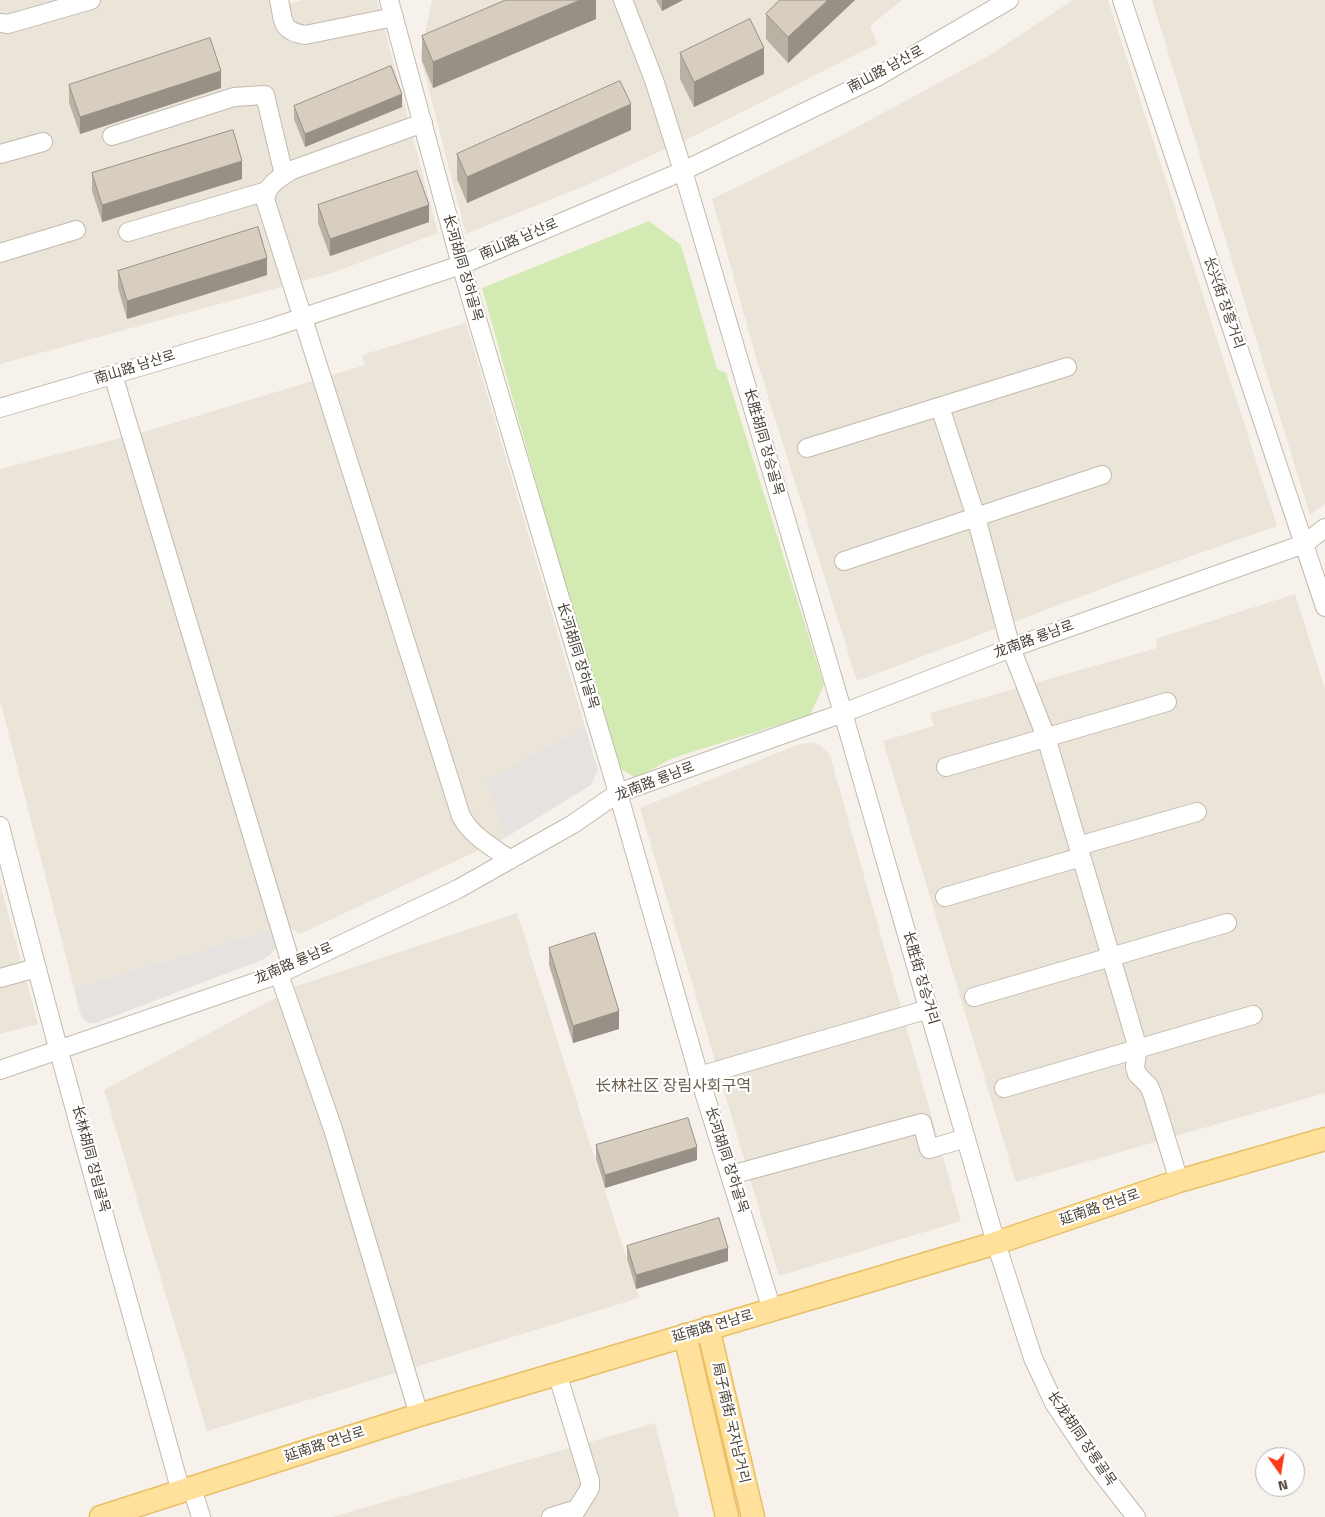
<!DOCTYPE html>
<html>
<head>
<meta charset="utf-8">
<style>
  body { margin:0 }
  #map { position:relative; width:1325px; height:1517px; overflow:hidden; background:#f6f2eb; font-family:"Titillium Web",sans-serif }
  canvas { display:block }
  .north { position:absolute; left:1255px; top:1447px; width:50px; height:50px; box-sizing:border-box; background:#fff; border:1px solid #b7b4af; border-radius:50%; rotate:167deg; font-size:14px; font-weight:700; line-height:20px; text-align:center; color:#4b4338 }
  .north::after { content:''; display:block; margin:auto; width:18px; height:22px; background:#ff3819; clip-path:polygon(50% 0,100% 100%,50% 72%,0 100%) }
</style>
</head>
<body>
<div id="map">
<canvas width="1325" height="1517"></canvas>
<div class="north">N</div>
</div>
<script>
const c = document.querySelector('canvas').getContext('2d');
c.lineJoin = 'round';
function fillPath(path, color) {
  c.fillStyle = color;
  c.fill(path, 'evenodd');
}
function stroke(path, color, width, dash) {
  c.strokeStyle = color;
  c.lineWidth = width;
  c.lineCap = dash ? 'butt' : 'round';
  c.setLineDash(dash || []);
  c.stroke(path);
}
function write(font, color, halo, rows, align = 'center') {
  c.font = font + ' "Titillium Web","Noto Sans SC","Noto Sans KR",sans-serif';
  c.lineWidth = 4.5;
  c.setLineDash([]);
  c.textBaseline = 'middle';
  c.strokeStyle = halo;
  c.fillStyle = color;
  for (const [text, x, y, turn = 0] of rows) {
    c.save();
    c.translate(x, y);
    c.rotate((+turn || 0) * Math.PI / 180);
    c.textAlign = isNaN(turn) ? turn : align;
    if (halo) c.strokeText(text, 0, 0);
    c.fillText(text, 0, 0);
    c.restore();
  }
}
const residential = new Path2D(`
  M0,0h287l1,4 14,-4h75l61,233 -106,40 -332,91z
  M432,0h470l-32,26 7,18 -183,92 -103,47 -125,51 -46,-178z
  M1073,0h35l169,526 -131,46 -289,109 -100,-320 -45,-162 123,-60 155,-84z
  M1152,0h173v504l-15,11z
  M466,323l119,404 -97,53 17,58 -205,96 -14,-9 -212,63 -74,-288v-231l144,-37 221,-67 -3,-10z
  M1295,594l30,95v404l-309,89 -133,-441 51,-15 -4,-13 227,-65 -1,-9z
  M811,742l9,3 10,10 131,466 -182,55 -139,-468 157,-63z
  M0,883l38,141 -38,10z
  M517,913l122,385 -432,133 -103,-341 193,-104z
  M655,1423l24,94h-347z`);
const green = new Path2D(`
  M649,221l32,24 36,124 9,4 98,312 -14,30 -137,43 -37,20 -21,-13 -133,-477z`);
const parking = new Path2D(`
  M585,727l13,43 -7,15 -86,53 -18,-58z
  M276,928l1,18 -6,8 -7,5 -168,64h-8l-5,-4 -3,-6 -6,-25z`);
const minor = new Path2D(`
  M279,0c5,21 1,31 26,35l89,-18
  M389,0l72,265 157,528 81,283 73,234
  M623,0l31,80 29,91 160,542 153,530 37,115 21,45 40,60 42,54
  M1122,0l203,607
  M0,23l8,1 83,-24
  M423,123l-131,47c-13,8 -24,14 -27,29l196,617c10,20 32,31 49,44
  M112,136l122,-39 31,-2 19,80
  M0,154l43,-12
  M128,232l139,-41
  M0,253l76,-23
  M113,375l179,592
  M940,407l36,110 35,131 35,89 90,305 1,11 -2,14 2,7 12,12 4,10 26,85
  M0,408l268,-79 193,-64 222,-94 192,-93 134,-78
  M807,448l260,-81
  M844,561l258,-86
  M946,767l221,-65
  M0,826c56,223 120,444 181,666
  M1078,846l119,-34
  M945,897l136,-40
  M279,974l54,155 86,286
  M0,978l36,-10
  M974,997l253,-74
  M0,1070l279,-96 179,-85 115,-65 45,-31 225,-80 168,-65 293,-104 21,-16
  M699,1076l230,-67
  M1004,1088l249,-73
  M731,1175l191,-52 7,26 37,-11
  M557,1373l33,108v7l-18,29
  M192,1488l9,29
  M551,1517l26,-8`);
const major = new Path2D(`
  M708,1328l45,189
  M685,1335l42,182
  M101,1517l318,-102 577,-172 183,-62 146,-42`);
const wall = new Path2D(`
  M596,0v19l-163,69 -11,-27v-25z
  M656,0h27l-21,11z
  M780,0h75l-67,63 -22,-24v-25z
  M680,53l84,21 -70,33 -14,-28z
  M69,85l152,3 -141,46 -11,-31z
  M294,106l108,1 -97,40 -11,-28z
  M631,130l-164,73 -10,-24v-25z
  M92,173l150,6 -140,43 -10,-31z
  M318,205l111,17 -99,34 -12,-33z
  M118,271l149,4 -140,44 -9,-31z
  M549,948l70,81 -46,14 -24,-78z
  M596,1145l101,15 -92,28 -9,-29z
  M627,1246l101,15 -92,28 -9,-30z`);
const shadedWall = new Path2D(`
  M580,0h16v19l-163,69v-26z
  M662,0h21l-21,11z
  M828,0h27l-67,63v-26z
  M764,48v26l-70,33v-25z
  M221,71v17l-141,46v-17z
  M402,94v13l-97,40v-13z
  M631,104v26l-164,73v-26z
  M242,161v18l-140,43v-17z
  M429,205v17l-99,34v-17z
  M267,258v17l-140,44v-18z
  M619,1011v18l-46,14v-17z
  M697,1147v13l-92,28v-13z
  M728,1248v13l-92,28v-14z`);
const building = new Path2D(`
  M506,0h74l-147,62 -11,-26z
  M780,0h48l-40,37 -22,-23z
  M750,19l14,29 -70,34 -14,-29z
  M210,38l11,33 -141,46 -11,-32z
  M391,66l11,28 -97,40 -11,-28z
  M620,81l11,23 -164,73 -10,-23z
  M233,130l9,31 -140,44 -10,-32z
  M417,171l12,34 -99,34 -12,-34z
  M258,227l9,31 -140,43 -9,-30z
  M595,933l24,78 -46,15 -24,-78z
  M688,1118l9,29 -92,28 -9,-30z
  M719,1218l9,30 -92,27 -9,-29z`);
const streetNames = [
  ["南山路 남산로",886,70,-28],
  ["南山路 남산로",519,240,-23],
  ["长河胡同 장하골목",462,268,74],
  ["长兴街 장흥거리",1223,303,71],
  ["南山路 남산로",135,368,-17],
  ["长胜胡同 장승골목",763,442,74],
  ["龙南路 룡남로",1034,640,-20],
  ["长河胡同 장하골목",577,656,73],
  ["龙南路 룡남로",655,782,-21],
  ["龙南路 룡남로",294,964,-23],
  ["长胜街 장승거리",920,978,74],
  ["长林胡同 장림골목",90,1159,75],
  ["长河胡同 장하골목",726,1160,72],
  ["延南路 연남로",1100,1208,-19],
  ["延南路 연남로",713,1327,-16],
  ["局子南街 국자남거리",730,1423,77],
  ["长龙胡同 장룡골목",1081,1439,56],
  ["延南路 연남로",325,1445,-18]
];
const quarterNames = [
  ["长林社区 장림사회구역",673,1087]
];
fillPath(residential, '#eae4d9');
fillPath(green, '#d3ebb3');
fillPath(parking, '#e5e2df');
stroke(minor, '#c2baad', 20);
stroke(major, '#e8bf67', 25);
stroke(minor, '#fff', 18);
stroke(major, '#ffe19b', 22);
fillPath(wall, '#bab1a5');
fillPath(shadedWall, '#979086');
fillPath(building, '#d8cec0');
stroke(building, '#979086', 1);
write('14px', '#4b4338', '#fff', streetNames);
write('16px', '#6e614f', '#fff', quarterNames);
</script>
</body>
</html>
